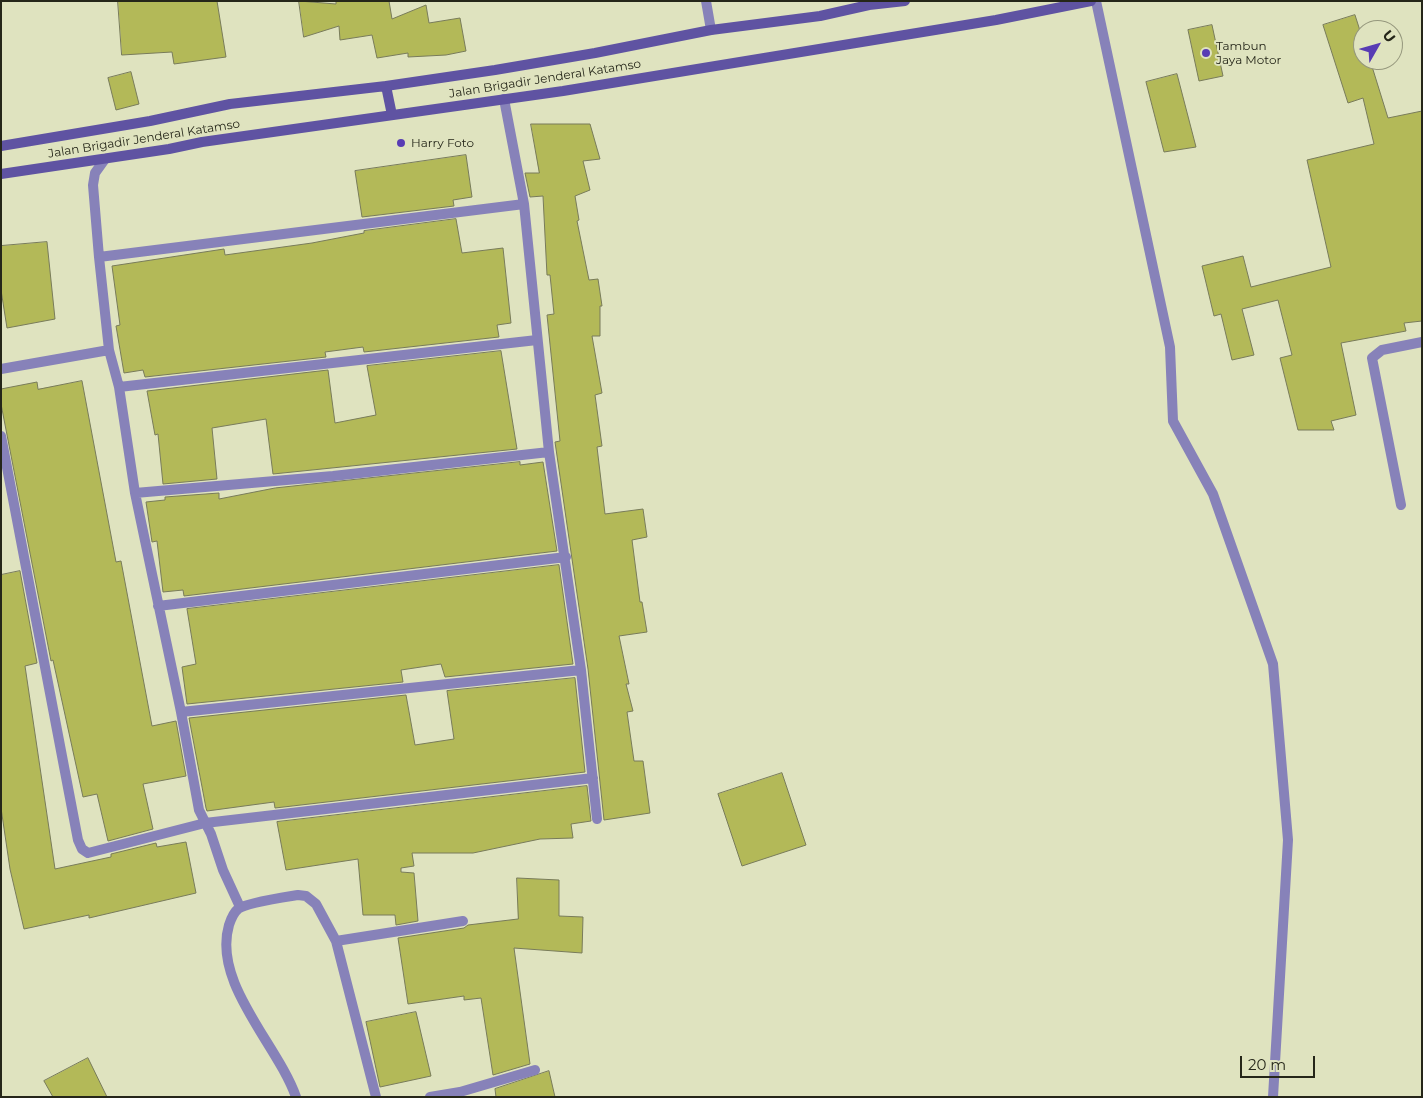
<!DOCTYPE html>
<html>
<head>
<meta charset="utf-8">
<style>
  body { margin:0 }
  #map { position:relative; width:1423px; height:1098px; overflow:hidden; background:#dfe3bf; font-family:Montserrat,sans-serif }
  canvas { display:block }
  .frame { position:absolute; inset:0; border:2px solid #252619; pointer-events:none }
  .north { position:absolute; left:1353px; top:20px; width:50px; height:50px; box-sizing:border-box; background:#dfe3bf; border:1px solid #95977d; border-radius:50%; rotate:52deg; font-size:14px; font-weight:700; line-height:20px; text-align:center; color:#252619 }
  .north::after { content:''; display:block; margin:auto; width:18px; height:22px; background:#583cb4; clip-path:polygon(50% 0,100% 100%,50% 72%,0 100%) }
  .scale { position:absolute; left:1240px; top:1056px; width:75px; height:22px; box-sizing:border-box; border:2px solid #252619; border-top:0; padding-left:6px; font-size:15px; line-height:18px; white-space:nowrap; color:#252619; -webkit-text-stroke:4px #dfe3bf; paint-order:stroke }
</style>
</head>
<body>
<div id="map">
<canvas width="1423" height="1098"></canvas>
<div class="frame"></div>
<div class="north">U</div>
<div class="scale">20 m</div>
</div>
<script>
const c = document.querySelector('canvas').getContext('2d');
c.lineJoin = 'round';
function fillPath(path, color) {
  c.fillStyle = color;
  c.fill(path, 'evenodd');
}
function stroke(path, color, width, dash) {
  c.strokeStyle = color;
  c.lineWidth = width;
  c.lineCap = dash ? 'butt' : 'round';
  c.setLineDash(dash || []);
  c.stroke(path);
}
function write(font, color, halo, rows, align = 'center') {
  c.font = font + ' Montserrat,sans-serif';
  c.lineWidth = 4;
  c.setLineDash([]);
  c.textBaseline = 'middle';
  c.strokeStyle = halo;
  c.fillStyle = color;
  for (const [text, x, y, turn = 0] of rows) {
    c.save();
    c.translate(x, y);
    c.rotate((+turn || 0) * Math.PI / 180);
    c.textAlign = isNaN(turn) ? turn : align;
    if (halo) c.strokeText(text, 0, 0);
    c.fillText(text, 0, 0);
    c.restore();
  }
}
const building = new Path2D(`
  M118,1h99l9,56 -52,7 -2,-12 -50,3z
  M299,1l37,3v-3h53l3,18 34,-14 3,18 31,-5 6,33 -20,4 -38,2v-4l-31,5 -5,-23 -32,5 -1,-14 -35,11z
  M1355,15l8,25v20h7l18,58 34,-7v210l-18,2 2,8 -65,12 15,72 -25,6 3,9h-36l-18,-72 12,-3 -14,-55 -36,9 12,46 -22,5 -11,-46 -7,2 -12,-50 41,-10 8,31 80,-20 -24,-107 67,-16 -11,-46 -15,5 -25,-78z
  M1212,25l11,51 -24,5 -11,-51z
  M131,72l8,32 -23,6 -8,-32z
  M1177,74l19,73 -32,5 -18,-70z
  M531,124h59l10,35 -17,2 7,29 -15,6 4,24 -2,1 12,59 9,-1 4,27h-2v30h-8l10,57 -7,2 7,51 -5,1 8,67 38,-5 4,28 -15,3 8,62h2l5,30 -28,4 10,48h-3l7,27 -6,1 7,49h9l7,52 -46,7 -16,-151 -33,-227 5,-1 -13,-126 7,-1 -4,-39h-3l-4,-79 -13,1 -5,-24h14z
  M466,155l6,42 -19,3 1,6 -92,11 -7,-46z
  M456,219l6,34 41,-5 8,75 -14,2 2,12 -135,15 -1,-5 -38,5 1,5 -181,20 -2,-7 -19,3 -8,-47 4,-1 -8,-59 112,-17 1,6 87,-12 52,-10v-2z
  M47,242l8,77 -48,9 -6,-38v-44z
  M501,351l16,98 -244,25 -7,-55 -54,9 5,51 -54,5 -5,-50 -3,1 -8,-44 181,-21 7,53 41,-8 -9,-49z
  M82,381l34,181 5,-1 31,165 24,-5 10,55 -43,8 10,45 -45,12 -11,-47 -14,3 -30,-137 -2,1 -50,-257v-15l36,-7 1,7z
  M520,462v3l23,-3 14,89 -373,45 -1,-6 -20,2 -6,-51 -5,1 -6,-40 19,-2v-3l54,-4v6l56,-11z
  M559,565l14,99 -128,13 -4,-13 -40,6 2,12 -216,22 -5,-37 14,-3 -9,-55z
  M20,571l17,92 -12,3 30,203 56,-12v-3l45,-11 1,4 29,-5 10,51 -107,25v-3l-65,14 -14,-60 -9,-61v-233z
  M575,678l10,94 -310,36 -1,-6 -67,9 -1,-3 -17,-90 217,-23 9,50 39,-6 -7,-48z
  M782,773l24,72 -64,21 -24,-72z
  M587,786l4,35 -20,3 2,14 -33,1 -67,14h-61l2,13 -13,2v4l13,1 4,48 -22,4 -1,-10h-32l-5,-56 -72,11 -9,-48z
  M517,878l42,2v36l24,1 -1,36 -68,-5 16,116 -37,11 -12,-77 -17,2v-4l-56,8 -10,-66 66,-10 4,-3 50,-6z
  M416,1012l15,64 -51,11 -14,-65z
  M88,1058l19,39h-54l-9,-16z
  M549,1071l6,26h-59l-1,-8z`);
const street = new Path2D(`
  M706,1l5,29
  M1096,1l74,346 3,74 40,73 60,170 15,176 -15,257
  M504,99l20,105 25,248 32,218 16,149
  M105,159l-10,14 -2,12 6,72 10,93 10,37 16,106 46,219 18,98 12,24 12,36 17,37
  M99,257l425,-53
  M1,369l108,-19
  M119,387l418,-47
  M1,436l77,404 4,9 6,4 117,-30 388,-45
  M135,493l198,-17 216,-24
  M1401,505l-29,-147 10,-8 40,-8
  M158,606l408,-49
  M181,712l400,-42
  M336,941l127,-20
  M296,1097c-18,-52 -84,-114 -67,-172 2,-6 4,-12 9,-16 7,-6 48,-12 60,-14l8,1 10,8 20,37 40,156
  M430,1097l30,-5 75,-22`);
const secondary = new Path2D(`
  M386,86l6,29
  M1,146l149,-25 80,-17 156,-18 109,-16 100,-17 116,-23 109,-14 49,-11 36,-4
  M1,174l168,-25 33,-7 361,-51 433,-71 95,-19`);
const markers = [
  [1206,53,5,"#583cb4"],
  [401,143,5,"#583cb4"]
];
const poiNames = [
  ["Tambun",1216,46],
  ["Jaya Motor",1216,60],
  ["Harry Foto",411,143]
];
const streetNames = [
  ["Jalan Brigadir Jenderal Katamso",545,79,-9],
  ["Jalan Brigadir Jenderal Katamso",144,139,-9]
];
fillPath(building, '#b3b958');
stroke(building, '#787b5a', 1);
stroke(street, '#8782b9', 10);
stroke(secondary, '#5f53a2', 10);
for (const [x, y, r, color] of markers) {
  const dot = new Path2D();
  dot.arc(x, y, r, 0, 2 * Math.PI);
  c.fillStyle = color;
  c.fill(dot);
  stroke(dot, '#dfe3bf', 2);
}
write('12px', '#252619', '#dfe3bf', poiNames, 'left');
write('12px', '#252619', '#dfe3bf', streetNames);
</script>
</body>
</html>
